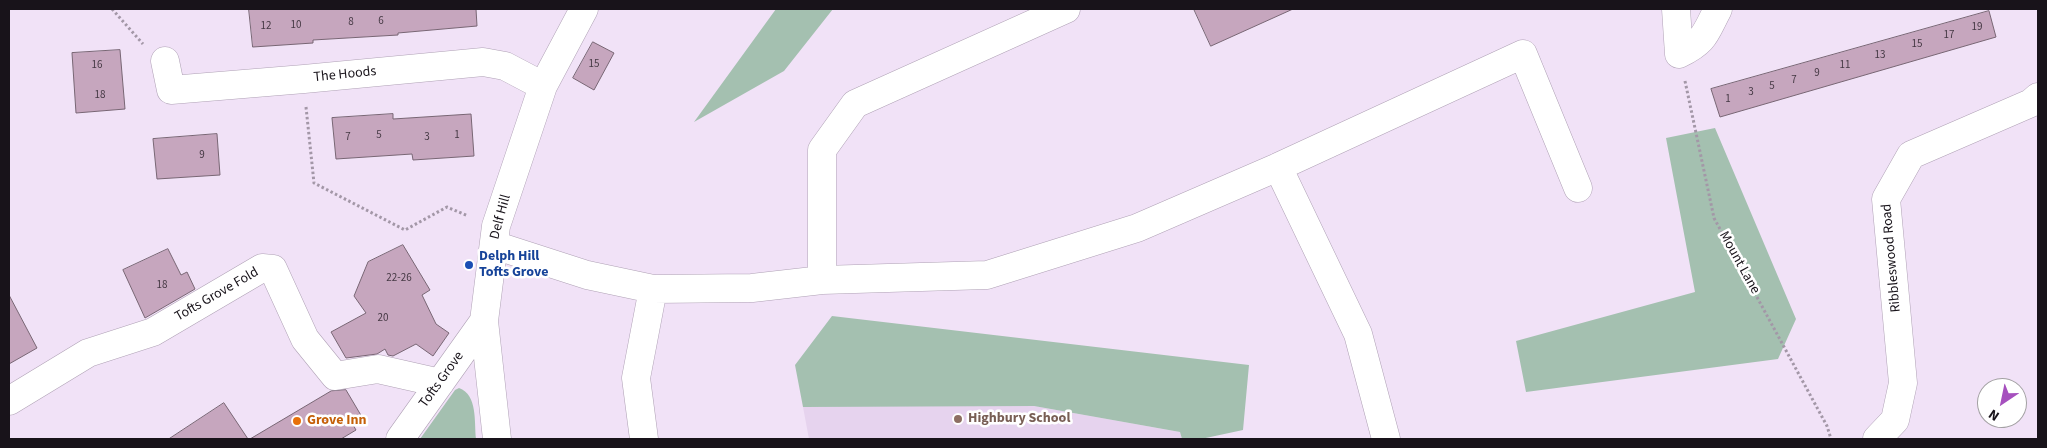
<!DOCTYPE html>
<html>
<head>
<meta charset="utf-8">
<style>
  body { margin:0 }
  #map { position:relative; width:2047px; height:448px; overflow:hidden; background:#f1e2f7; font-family:"Source Sans 3",sans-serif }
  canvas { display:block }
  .frame { position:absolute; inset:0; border:10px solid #18131a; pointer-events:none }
  .north { position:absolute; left:1977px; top:378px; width:50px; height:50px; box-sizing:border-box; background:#fff; border:1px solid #a3a1a3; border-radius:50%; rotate:214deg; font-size:14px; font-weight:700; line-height:20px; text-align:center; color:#18131a }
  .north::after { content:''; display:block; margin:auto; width:18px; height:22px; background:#a650be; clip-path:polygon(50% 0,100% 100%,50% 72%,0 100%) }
</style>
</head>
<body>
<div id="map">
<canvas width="2047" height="448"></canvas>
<div class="frame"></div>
<div class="north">N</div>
</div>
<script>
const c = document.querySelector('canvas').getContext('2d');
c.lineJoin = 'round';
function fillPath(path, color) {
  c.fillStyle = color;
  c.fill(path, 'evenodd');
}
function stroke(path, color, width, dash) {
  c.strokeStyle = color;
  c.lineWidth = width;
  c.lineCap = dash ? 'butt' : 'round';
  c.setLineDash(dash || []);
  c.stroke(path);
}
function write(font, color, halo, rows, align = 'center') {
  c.font = font + ' "Source Sans 3",sans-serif';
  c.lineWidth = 5;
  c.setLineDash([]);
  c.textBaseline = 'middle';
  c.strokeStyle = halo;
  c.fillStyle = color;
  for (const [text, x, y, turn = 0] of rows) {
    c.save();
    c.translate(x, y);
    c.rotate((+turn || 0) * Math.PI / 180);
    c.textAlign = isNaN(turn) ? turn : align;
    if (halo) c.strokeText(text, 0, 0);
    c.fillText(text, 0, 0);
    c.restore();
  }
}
const built = new Path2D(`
  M879,405l155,1 146,26 2,7h-373l-6,-32z`);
const green = new Path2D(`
  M776,9h57l-49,62 -90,51z
  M1715,128l81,191 -18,40 -252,33 -10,-51 179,-49 -29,-154z
  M832,316l417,49 -6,65 -42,9h-19l-2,-7 -146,-26 -231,1 -8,-42z
  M459,388c19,7 15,34 17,51h-56l35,-49z`);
const building = new Path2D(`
  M249,9h227l1,17 -79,7v2l-85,5v3l-60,4z
  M1194,9h99l-82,37z
  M1989,11l7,26 -276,80 -9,-28z
  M593,42l21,11 -20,37 -21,-12z
  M120,50l5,59 -49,4 -4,-60z
  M393,114v5l78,-5 3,42 -61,4 -1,-6 -76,5 -4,-41z
  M217,134l3,41 -63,4 -4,-40z
  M403,245l27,45 -8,5 14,29 13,9 -16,23 -17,-12 -23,12 -5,-1 -3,-6 -8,5 -31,4 -15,-26 35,-19 -12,-17 14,-34z
  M168,249l13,26 6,-3 8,17 -50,29 -22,-48z
  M9,295l28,53 -28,16z
  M346,390l16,27 -10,6 4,7 -15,9h-91l81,-48z
  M224,403l24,36h-79z`);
const path = new Path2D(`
  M112,9l31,35
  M1685,81l29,137 113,208 4,13
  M306,107l8,76 91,47 42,-23 21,9`);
const minor = new Path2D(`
  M1676,9l3,45c27,-13 26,-21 39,-45
  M165,61l6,29 133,-11 179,-17 22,4 38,20
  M1278,167l80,167 28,105
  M494,245l93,30 66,14 99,-1 70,-8 165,-5 150,-47 141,-61 245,-113 55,134
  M822,280v-130l33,-46 211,-95
  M9,401l79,-48 65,-21 109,-64 11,1 32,70 30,37 43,-7 62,14
  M400,439l84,-118
  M497,439l-13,-118 12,-95 47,-140 41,-77
  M644,439l-8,-61 17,-89
  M1877,439l18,-19 8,-37 -17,-184 25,-44 120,-52 7,-6`);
const markers = [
  [469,265,5,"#1a4fb4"],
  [958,419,5,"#8d6e63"],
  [297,421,5,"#e8710a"]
];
const numberNames = [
  ["6",381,22],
  ["8",351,23],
  ["10",296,26],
  ["12",266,27],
  ["19",1977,28],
  ["17",1949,36],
  ["15",1917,45],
  ["13",1880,56],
  ["15",594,65],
  ["16",97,66],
  ["11",1845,66],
  ["9",1817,74],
  ["7",1794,81],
  ["5",1772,87],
  ["3",1751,93],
  ["18",100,96],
  ["1",1728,100],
  ["5",379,136],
  ["1",457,136],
  ["7",348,138],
  ["3",427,138],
  ["9",202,156],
  ["22-26",399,279],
  ["18",162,286],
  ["20",383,319]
];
const streetNames = [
  ["The Hoods",345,75,-6],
  ["Delf Hill",501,217,-75],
  ["Ribbleswood Road",1892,258,-95],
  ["Mount Lane",1739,263,61],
  ["Tofts Grove Fold",217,295,-30],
  ["Tofts Grove",442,380,-54]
];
const transitNames = [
  ["Delph Hill",479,257],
  ["Tofts Grove",479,273]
];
const educationNames = [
  ["Highbury School",968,419]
];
const foodNames = [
  ["Grove Inn",307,421]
];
fillPath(built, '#e6d3ee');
fillPath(green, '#a4c0b0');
fillPath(building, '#c6a6be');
stroke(building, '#786674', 1);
stroke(minor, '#afa1b5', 29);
stroke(path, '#a397a7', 3, [2.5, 2.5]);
stroke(minor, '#fff', 28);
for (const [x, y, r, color] of markers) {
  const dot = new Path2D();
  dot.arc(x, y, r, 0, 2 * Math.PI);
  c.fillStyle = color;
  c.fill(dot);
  stroke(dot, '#fff', 2);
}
write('11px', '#443843', null, numberNames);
write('14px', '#18131a', '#fff', streetNames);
write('bold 14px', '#164399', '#fff', transitNames, 'left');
write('bold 14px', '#785e54', '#fff', educationNames, 'left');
write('bold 14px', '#c56008', '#fff', foodNames, 'left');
</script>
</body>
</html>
